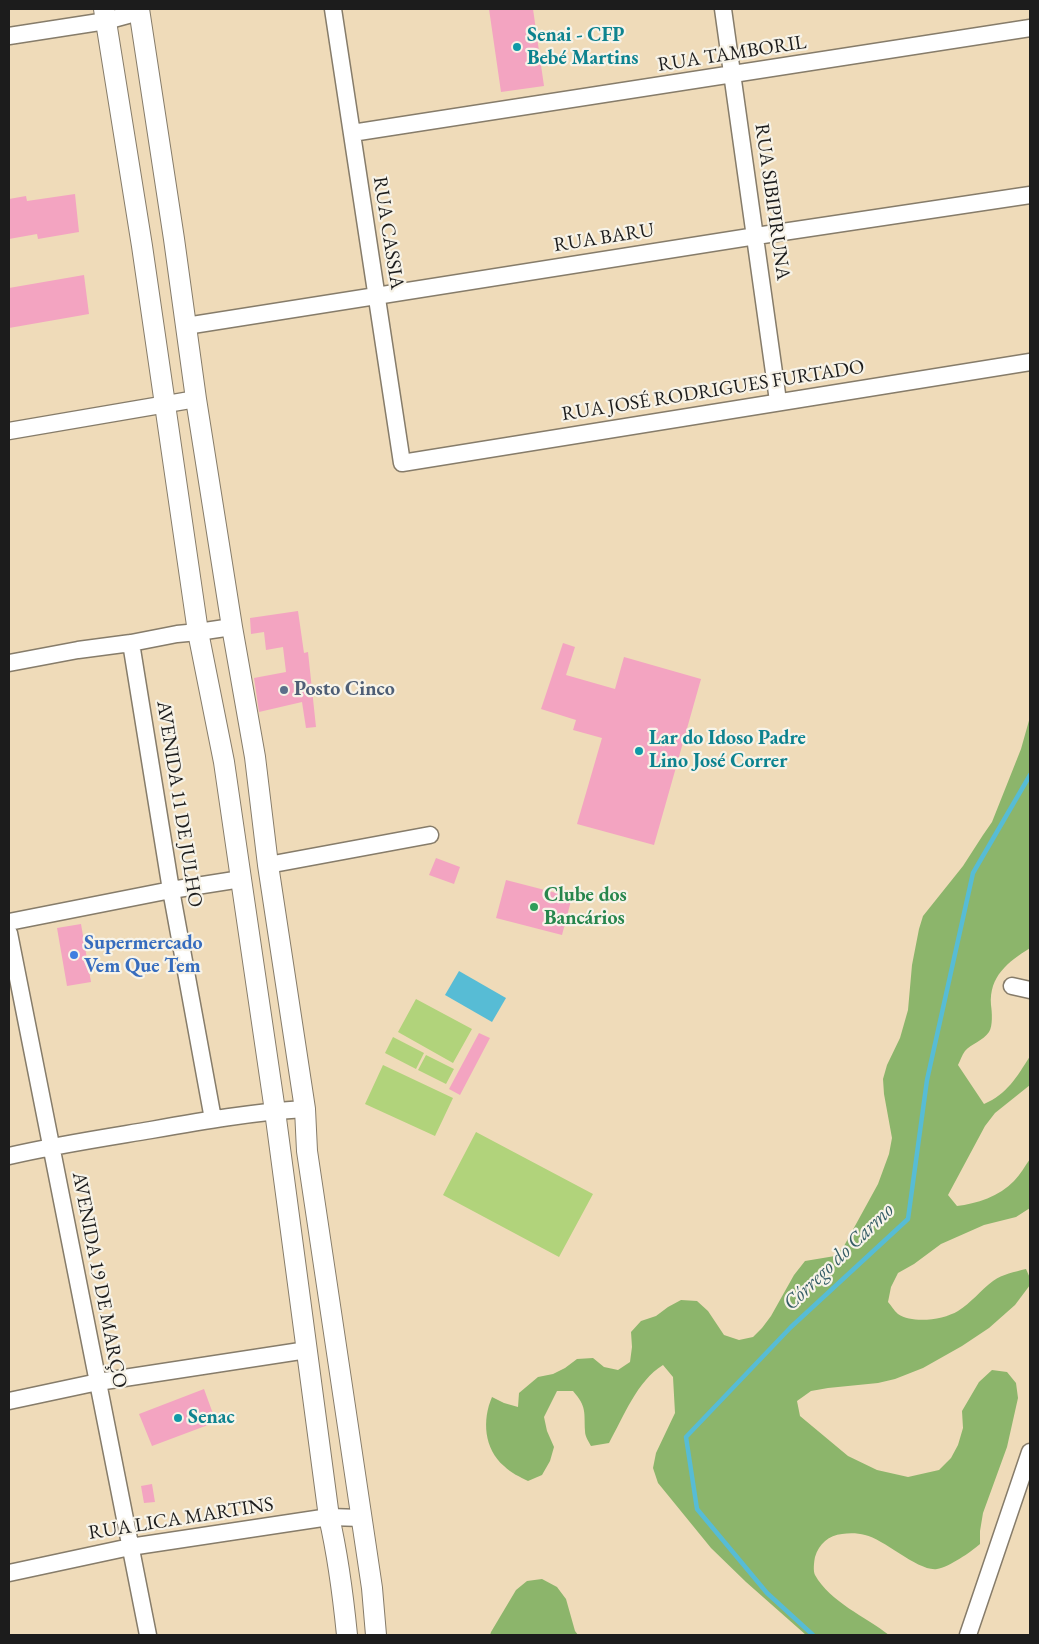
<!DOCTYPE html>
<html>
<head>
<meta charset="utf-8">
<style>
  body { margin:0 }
  #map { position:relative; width:1039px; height:1644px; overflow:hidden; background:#efdbb9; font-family:"EB Garamond",serif }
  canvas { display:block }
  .frame { position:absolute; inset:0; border:10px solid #1c1c1c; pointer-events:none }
</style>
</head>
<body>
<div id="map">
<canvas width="1039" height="1644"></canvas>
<div class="frame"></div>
</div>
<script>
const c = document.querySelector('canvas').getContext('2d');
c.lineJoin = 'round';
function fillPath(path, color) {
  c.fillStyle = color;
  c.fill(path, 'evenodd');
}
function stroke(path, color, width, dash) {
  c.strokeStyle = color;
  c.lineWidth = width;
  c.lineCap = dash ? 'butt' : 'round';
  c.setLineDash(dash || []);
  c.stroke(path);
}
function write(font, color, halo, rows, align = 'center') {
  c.font = font + ' "EB Garamond",serif';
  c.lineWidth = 4.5;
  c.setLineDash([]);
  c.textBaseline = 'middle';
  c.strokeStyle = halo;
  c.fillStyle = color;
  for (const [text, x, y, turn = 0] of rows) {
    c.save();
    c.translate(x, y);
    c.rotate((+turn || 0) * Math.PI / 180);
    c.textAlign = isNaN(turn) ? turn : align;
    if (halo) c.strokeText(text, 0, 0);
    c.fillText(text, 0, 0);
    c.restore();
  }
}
const green = new Path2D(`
  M416,999l56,30 -19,34 -55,-31z
  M393,1037l31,16 -8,16 -31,-16z
  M426,1055l28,14 -8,15 -28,-14z
  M383,1065l70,33 -18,38 -70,-32z
  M476,1132l117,62 -34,63 -116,-62z`);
const forest = new Path2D(`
  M1030,717v231c-22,14 -41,28 -39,57 1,7 2,21 -2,27 -6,9 -18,12 -24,19 -3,4 -5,10 -7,14l26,39c23,-10 33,-27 46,-48v29l-35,28 -10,13 -37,69 9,11c19,-2 43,-10 57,-25 6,-6 11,-15 16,-22v49l-14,9 -32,8 -43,19 -27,20 -16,9 -7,14 -3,15c3,3 6,9 10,12 15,10 45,6 60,-3 13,-8 23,-21 35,-30 10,-7 21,-9 33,-12l4,9v7l-15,20 -26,23 -27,18 -39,22 -28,11 -17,4 -50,5 -17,3 -14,10 3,15 48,40 29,14 31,7 31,-7 12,-12 7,-13 5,-17 -1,-17 17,-29 13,-12 15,2 9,11 2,15 -11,49 -24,66 -3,18v13c-9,8 -31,23 -43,25 -18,3 -53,-30 -72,-34 -7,-2 -16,-2 -23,-1 -13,1 -23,10 -27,23 -1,5 -2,14 0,18 15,27 51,42 74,60h-83l-60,-53 -35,-34 -53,-65 -5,-15 3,-15 19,-40 -2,-36 -10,-12c-26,16 -39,51 -54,78l-18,3c-2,-4 -6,-9 -6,-15 -1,-19 2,-24 -12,-40h-16l-13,26 3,14 7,16 -4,14 -8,14 -14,6c-8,-4 -17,-8 -24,-15 -20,-17 -22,-46 -12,-69l12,6 14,4 1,-14 19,-16 15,-3 12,-6 12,-9 16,-1 11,9 14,3 12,-8 2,-15 -1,-15 10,-11 15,-5 12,-9 13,-7 16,1 11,10 16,24 15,5 14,-3 9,-9 9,-12 23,-41 11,-14 30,-5 9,-10 34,-62 11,-30 3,-16 -8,-44 -1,-15 4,-14 13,-27 8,-28 4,-45 7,-36 4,-13 40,-50 20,-31 9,-13 29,-73z
  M542,1579l15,8 9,12 9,32 3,4h-88l1,-3 25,-42 11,-9z`);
const water = new Path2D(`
  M459,971l47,27 -14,24 -47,-27z`);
const stream = new Path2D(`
  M813,1635l-46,-42 -70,-84 -11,-72 105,-110 117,-108 19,-139 46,-207 57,-98`);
const building = new Path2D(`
  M489,9h44l11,77 -43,6z
  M75,194l4,38 -41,7 -1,-5 -28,5v-40l17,-3 1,5z
  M84,275l5,39 -80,14v-40z
  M298,611l6,42 4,-1 8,75 -10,1 -4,-26 -43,10 -5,-34 32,-6 -3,-25 -17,3 -2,-18 -13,2 -1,-16z
  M563,643l12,4 -9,28 49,14 9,-32 77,22 -47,166 -77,-21 25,-86 -29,-8 3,-10 -35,-11z
  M436,858l24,9 -6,17 -25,-9z
  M506,880l66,17 -10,38 -66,-17z
  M81,924l10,58 -24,4 -10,-58z
  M479,1033l11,5 -30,57 -11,-6z
  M204,1389l12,33 -64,24 -13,-32z
  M152,1484l3,18 -11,1 -3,-17z`);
const minor = new Path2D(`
  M333,9l69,454 628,-101
  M723,9l55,392
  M9,36l97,-15 22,-6 7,-6
  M352,133l678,-105
  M186,326l570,-90 274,-41
  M9,431l187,-32
  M131,643l40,247 42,229
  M9,663l69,-13 53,-7 46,-9 21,-2 34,-5
  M268,865l162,-30
  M9,922l162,-32 70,-11
  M9,933l139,702
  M1012,986l18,4
  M9,1156c47,-11 94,-18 142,-26 51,-9 102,-18 154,-21
  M9,1401l89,-19 209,-32
  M9,1573l121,-26 199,-30 33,1
  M968,1635l62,-183`);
const major = new Path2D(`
  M104,9l38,237 56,386 26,130 17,117 34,232 54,406c9,39 14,78 18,118
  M139,9l35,230 22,160 36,228 23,130 13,108 37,244 2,42 65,437 4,47`);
const markers = [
  [517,47,5,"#0f9aa8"],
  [284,690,5,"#5c6f8a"],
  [639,751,5,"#0f9aa8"],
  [534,907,5,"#2e9e5b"],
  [74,955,5,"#3f7fe0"],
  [178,1418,5,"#0f9aa8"]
];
const cultureNames = [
  ["Senai - CFP",527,36],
  ["Bebé Martins",527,59],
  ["Lar do Idoso Padre",649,739],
  ["Lino José Correr",649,762],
  ["Senac",188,1418]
];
const streetNames = [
  ["RUA TAMBORIL",732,54,-9],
  ["RUA SIBIPIRUNA",772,202,82],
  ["RUA CASSIA",388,233,81],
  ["RUA BARU",604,238,-9],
  ["RUA JOSÉ RODRIGUES FURTADO",713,391,-9],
  ["AVENIDA 11 DE JULHO",179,804,81],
  ["AVENIDA 19 DE MARÇO",99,1280,79],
  ["RUA LICA MARTINS",181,1519,-9]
];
const serviceNames = [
  ["Posto Cinco",294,690]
];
const leisureNames = [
  ["Clube dos",544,896],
  ["Bancários",544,919]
];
const shopNames = [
  ["Supermercado",84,944],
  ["Vem Que Tem",84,967]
];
const waterNames = [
  ["Córrego do Carmo",839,1257,-44]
];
fillPath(green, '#b1d37b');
fillPath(forest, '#8cb56b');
fillPath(water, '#57bcd5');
stroke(stream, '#57bcd5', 4.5);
fillPath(building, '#f3a4c1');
stroke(minor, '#867c6a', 19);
stroke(major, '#867c6a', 22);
stroke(minor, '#fff', 16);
stroke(major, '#fff', 20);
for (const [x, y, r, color] of markers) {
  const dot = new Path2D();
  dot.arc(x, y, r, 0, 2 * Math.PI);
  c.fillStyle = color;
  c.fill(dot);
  stroke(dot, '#f7f3e8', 2);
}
write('bold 20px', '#0d838f', '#f7f3e8', cultureNames, 'left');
write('20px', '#1c1c1c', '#f7f3e8', streetNames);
write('bold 20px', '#4e5e75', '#f7f3e8', serviceNames, 'left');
write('bold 20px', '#27864d', '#f7f3e8', leisureNames, 'left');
write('bold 20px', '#366cbe', '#f7f3e8', shopNames, 'left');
write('italic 21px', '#345c66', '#f7f3e8', waterNames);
</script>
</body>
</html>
